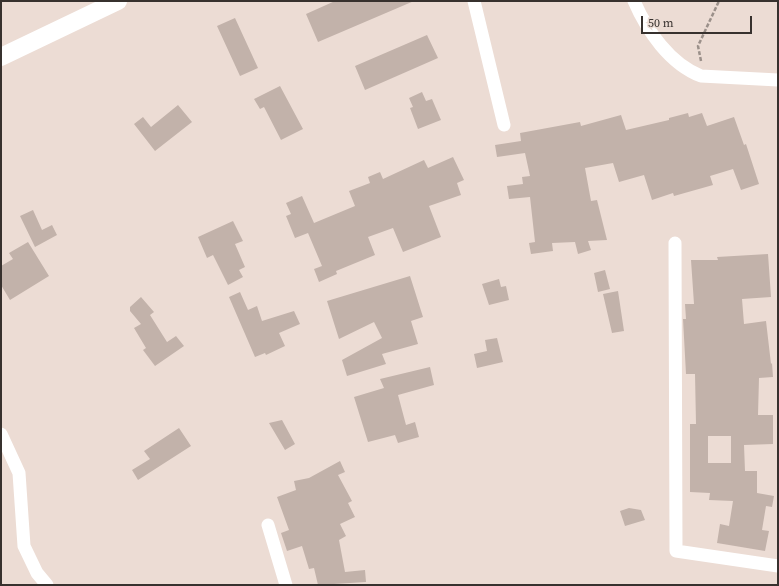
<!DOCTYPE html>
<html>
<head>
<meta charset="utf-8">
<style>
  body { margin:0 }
  #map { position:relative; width:779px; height:586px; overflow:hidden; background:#ecdcd4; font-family:"Source Serif 4",serif }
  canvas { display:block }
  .frame { position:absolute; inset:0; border:2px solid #37312e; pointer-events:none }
  .scale { position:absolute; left:641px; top:16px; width:111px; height:18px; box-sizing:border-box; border:2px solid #37312e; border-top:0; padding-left:5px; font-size:12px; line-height:14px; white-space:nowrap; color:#37312e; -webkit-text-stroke:3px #ecdcd4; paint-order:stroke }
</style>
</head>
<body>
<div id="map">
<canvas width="779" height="586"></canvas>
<div class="frame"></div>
<div class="scale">50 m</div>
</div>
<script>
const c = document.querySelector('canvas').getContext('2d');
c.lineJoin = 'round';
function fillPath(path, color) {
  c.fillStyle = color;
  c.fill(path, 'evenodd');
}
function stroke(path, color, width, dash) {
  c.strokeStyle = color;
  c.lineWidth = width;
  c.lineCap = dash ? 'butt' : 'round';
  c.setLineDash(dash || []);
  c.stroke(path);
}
const building = new Path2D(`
  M335,1h79l-96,41 -12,-28z
  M235,18l23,50 -18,8 -23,-50z
  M427,35l11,23 -73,32 -10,-24z
  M280,86l23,43 -22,11 -17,-33 -4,2 -6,-10z
  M422,92l4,9 6,-2 9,21 -23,9 -8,-21 3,-1 -4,-9z
  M178,105l14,17 -37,29 -21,-27 9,-7 8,10z
  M688,113l1,4 13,-4 5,13 27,-9 10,28 2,-1 13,40 -18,6 -8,-21 -23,7 3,9 -39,11 -1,-3 -21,7 -8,-25 -25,7 -6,-19 -28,5 6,33 6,-1 10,40 -19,1 3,9 -13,4 -3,-12 -23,1 1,8 -22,3 -2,-11 6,-1 -5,-45 -21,2 -2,-13 16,-2 -1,-7 8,-1 -5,-23 -28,4 -2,-12 26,-4 -1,-8 60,-11 1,4 40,-11 5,15 43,-10v-2z
  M453,157l11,23 -7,3 4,12 -32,11 12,31 -38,15 -10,-24 -25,9 7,18 -39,16 1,3 -18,8 -5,-13 8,-3 -14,-33 -13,5 -9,-22 5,-2 -5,-11 16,-7 12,27 41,-17 -6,-15 21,-8 -2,-6 12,-5 3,7 41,-19 4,8z
  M33,210l9,20 10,-5 5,10 -22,12 -15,-31z
  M233,221l10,20 -8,3 10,23 -6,3 4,7 -15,8 -15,-30 -6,3 -9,-21z
  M28,242l21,34 -39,24 -9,-15v-19l12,-7 -4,-6z
  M768,254l3,43 -29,2 2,25 22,-3 5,43 1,-1 1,14 -14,1 -1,37h15v29l-29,1 1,26h12v22l17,3 -2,11 -6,-1 -4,24 7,1 -4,20 -48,-8 3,-19 9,2 4,-25 -24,-1 1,-7 -20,-1v-68h6l-1,-50h-9l-3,-55h3l-1,-15h9l-3,-44h27l-1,-3zM708,436h23v27h-23z
  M605,270l5,19 -12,3 -4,-19z
  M410,276l13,41 -12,4 7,23 -36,10 4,10 -39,12 -5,-16 40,-22 -8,-16 -35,17 -12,-38z
  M499,279l2,8 5,-1 3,14 -20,5 -7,-21z
  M618,291l6,40 -12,2 -9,-39z
  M240,292l8,18 9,-4 5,15 32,-10 6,13 -21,9 6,13 -19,9 -1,-2 -10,4 -26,-60z
  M141,297l13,15 -4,3 17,27 9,-6 8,10 -29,20 -12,-16 3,-2 -12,-20 7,-4 -11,-13v-4z
  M497,338l6,24 -26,6 -3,-14 13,-3 -2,-11z
  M430,367l4,18 -36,10 8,30 9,-3 4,15 -21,6 -3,-8 -27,7 -14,-45 30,-9 -4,-9z
  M282,420l13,24 -10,6 -16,-27z
  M179,428l12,18 -53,34 -6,-10 18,-11 -6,-8z
  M340,461l5,11 -7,3 14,26 -4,2 7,14 -15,7 6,12 -7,4 6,32 20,-2 1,12 -48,3 -4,-17 -5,1 -7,-23 -15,5 -6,-18 8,-3 -12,-33 19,-7 -2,-9 15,-3z
  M629,508l12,2 4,10 -20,6 -5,-15z`);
const path = new Path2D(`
  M701,61l-3,-15 21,-45`);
const street = new Path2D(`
  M474,1l30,124
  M634,1c13,30 36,63 67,75l77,4
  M675,243l1,308 102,15
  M1,434l18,39 5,73 13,27 10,12
  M268,525l18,60`);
const secondary = new Path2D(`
  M1,57l117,-56`);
fillPath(building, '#c2b2aa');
stroke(path, '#9b908a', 2.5, [4, 2]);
stroke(street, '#fff', 13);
stroke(secondary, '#fff', 18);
</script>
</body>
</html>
